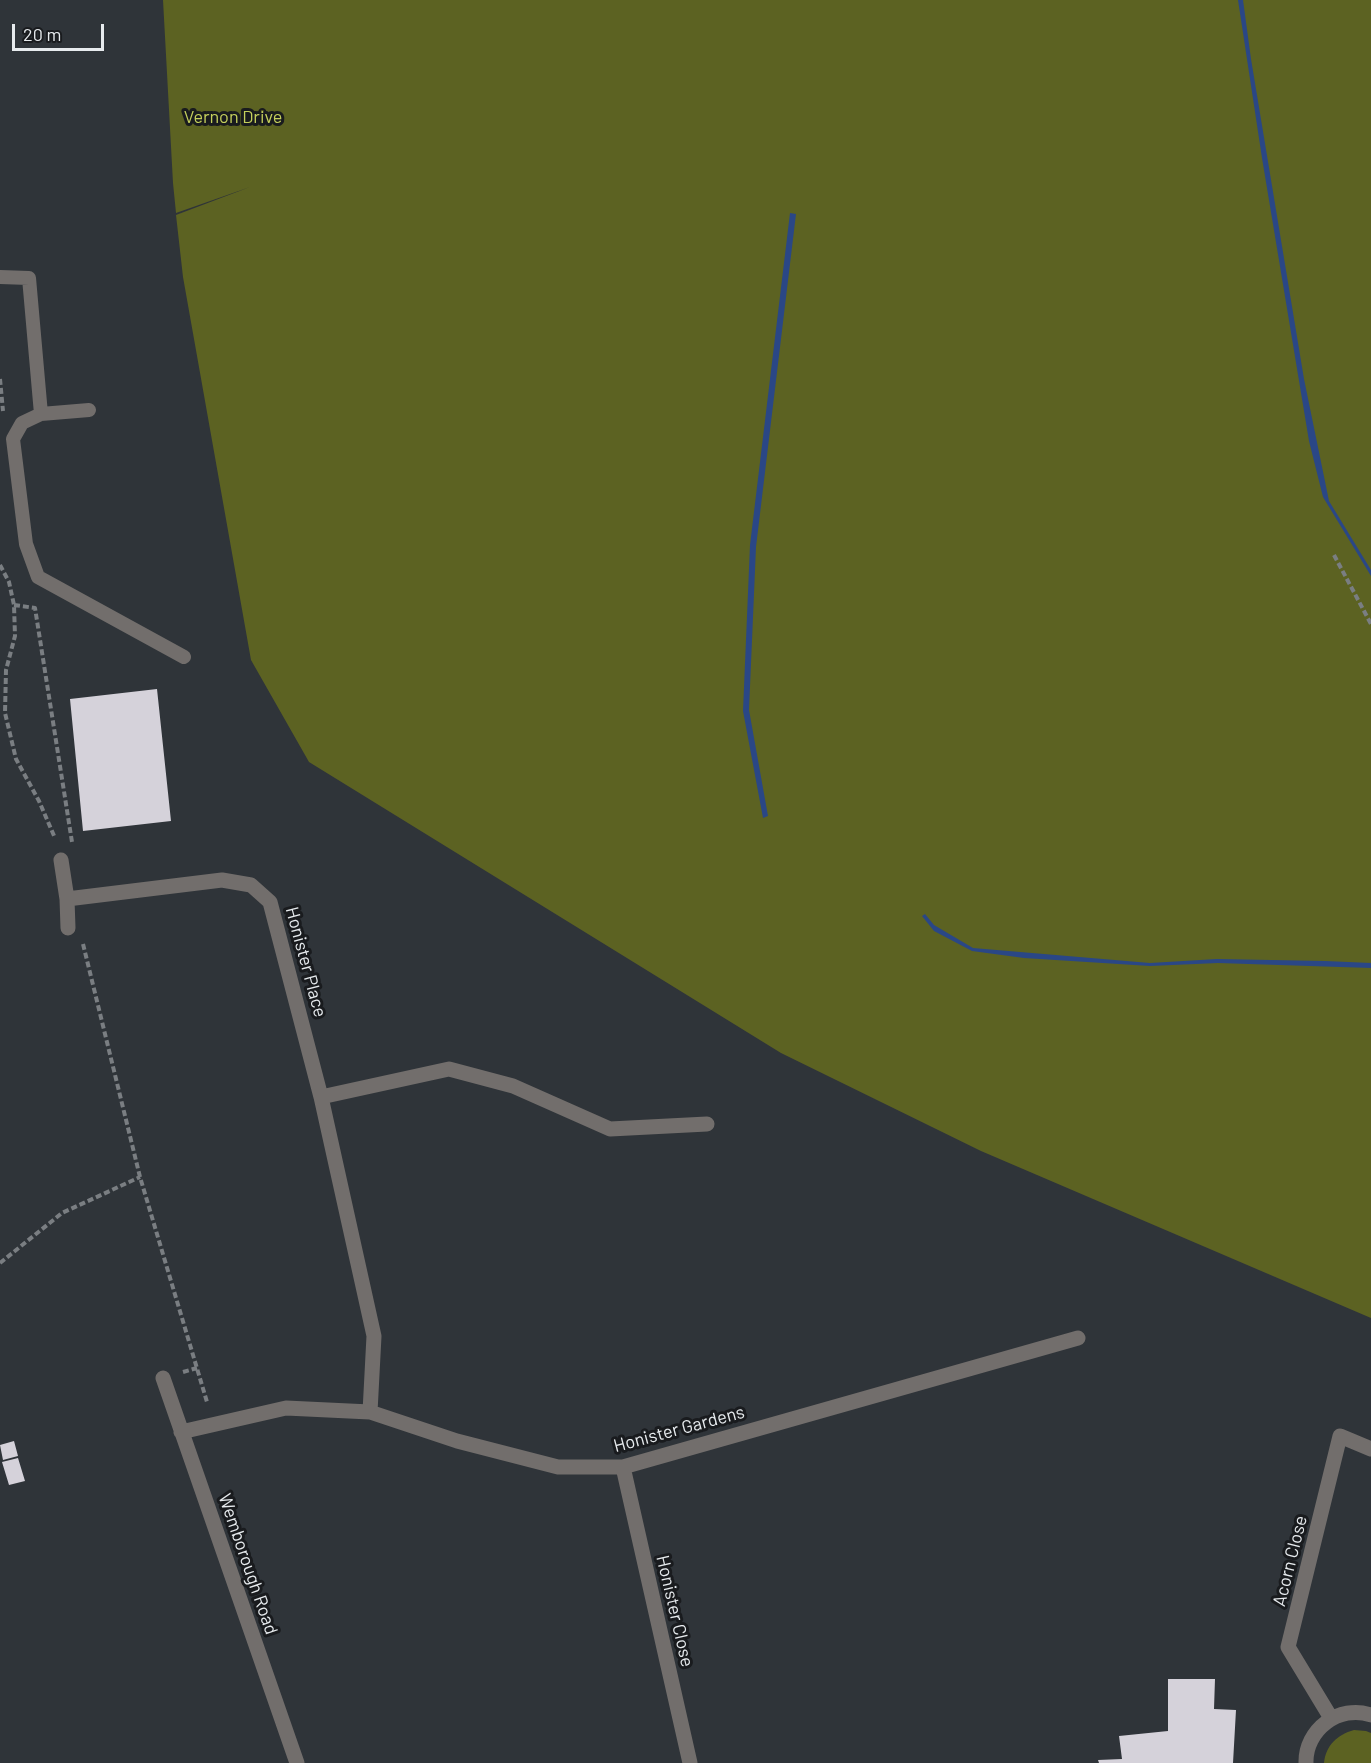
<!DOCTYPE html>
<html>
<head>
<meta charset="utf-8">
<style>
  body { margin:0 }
  #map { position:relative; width:1371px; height:1763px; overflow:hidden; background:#2f3439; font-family:Barlow,sans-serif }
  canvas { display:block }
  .scale { position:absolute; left:12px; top:24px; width:92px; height:27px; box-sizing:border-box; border:3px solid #e7ebee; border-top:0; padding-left:8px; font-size:18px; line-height:21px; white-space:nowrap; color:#e7ebee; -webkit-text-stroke:4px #191b1e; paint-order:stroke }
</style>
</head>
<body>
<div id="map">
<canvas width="1371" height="1763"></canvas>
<div class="scale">20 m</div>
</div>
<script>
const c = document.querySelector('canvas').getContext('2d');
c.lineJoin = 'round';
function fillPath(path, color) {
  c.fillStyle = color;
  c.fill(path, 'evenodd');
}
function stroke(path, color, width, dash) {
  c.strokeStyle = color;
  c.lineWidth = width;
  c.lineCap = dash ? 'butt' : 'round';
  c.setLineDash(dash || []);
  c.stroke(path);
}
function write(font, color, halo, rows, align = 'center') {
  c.font = font + ' Barlow,sans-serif';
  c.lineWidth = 6;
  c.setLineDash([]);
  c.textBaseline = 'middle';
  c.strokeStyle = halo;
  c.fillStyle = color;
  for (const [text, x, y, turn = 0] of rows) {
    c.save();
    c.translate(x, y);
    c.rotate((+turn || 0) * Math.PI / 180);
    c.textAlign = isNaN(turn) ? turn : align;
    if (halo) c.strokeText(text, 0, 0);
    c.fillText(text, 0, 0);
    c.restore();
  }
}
const green = new Path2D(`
  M163,0h1208v1318l-390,-167 -200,-98 -472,-291 -58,-102 -68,-383 -7,-62 74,-28 -74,26 -3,-30z
  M1354,1730l12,1 5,2v30h-47c2,-18 13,-28 30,-33z`);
const water = new Path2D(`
  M1238,0h5l8,59 53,320 25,122 42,69v6l-48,-79 -14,-56 -47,-283z
  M790,213l6,1 -40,333 -7,163 19,106 -5,2 -20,-107 7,-166z
  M925,914l9,11 39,23 177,15 67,-4 108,2 46,2v5l-153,-5 -68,3 -126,-8 -52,-7 -38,-20 -12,-15z`);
const building = new Path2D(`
  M157,689l14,132 -88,10 -13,-132z
  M14,1441l4,15 -15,4 -3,-15z
  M18,1458l7,23 -16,4 -7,-23z
  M1168,1679h47l-1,30 22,1 -3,53h-134l-1,-3 24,-1 -3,-23 49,-5z`);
const path = new Path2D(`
  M0,379l3,32
  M1334,555l37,69
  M0,565l9,17 5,23 1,31 -9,34 -1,43 11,46 23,42 16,37
  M14,605l21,3 37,234
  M83,944l57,233 67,225
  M0,1263l62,-50 78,-36
  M183,1372l14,-4`);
const lane = new Path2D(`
  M0,277l29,1 12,136 48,-4
  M41,414l-19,9 -9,16 13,105 12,33 146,80`);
const street = new Path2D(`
  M61,860l6,39 1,29
  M67,899l155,-19 29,5 19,17 51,195 53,239 -4,76
  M321,1097l128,-28 64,17 97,43 97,-5
  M163,1378l134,385
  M181,1432l105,-24 84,4 87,29 101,26h65l455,-129
  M623,1467l67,296
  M1331,1718l-43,-71 52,-211 31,13
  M1306,1763c-1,-33 33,-59 65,-48`);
const parkNames = [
  ["Vernon Drive",233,117]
];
const streetNames = [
  ["Honister Place",306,962,75],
  ["Honister Gardens",679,1429,-15],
  ["Acorn Close",1290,1561,-76],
  ["Wemborough Road",248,1564,71],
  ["Honister Close",675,1611,77]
];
fillPath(green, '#5c6222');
fillPath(water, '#2a4786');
fillPath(building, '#d5d2da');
stroke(path, '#7a7e82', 4, [6, 3]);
stroke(lane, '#726e6c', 14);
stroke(street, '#726e6c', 15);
write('18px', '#c5d05c', '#191b1e', parkNames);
write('18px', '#e7ebee', '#191b1e', streetNames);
</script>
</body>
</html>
